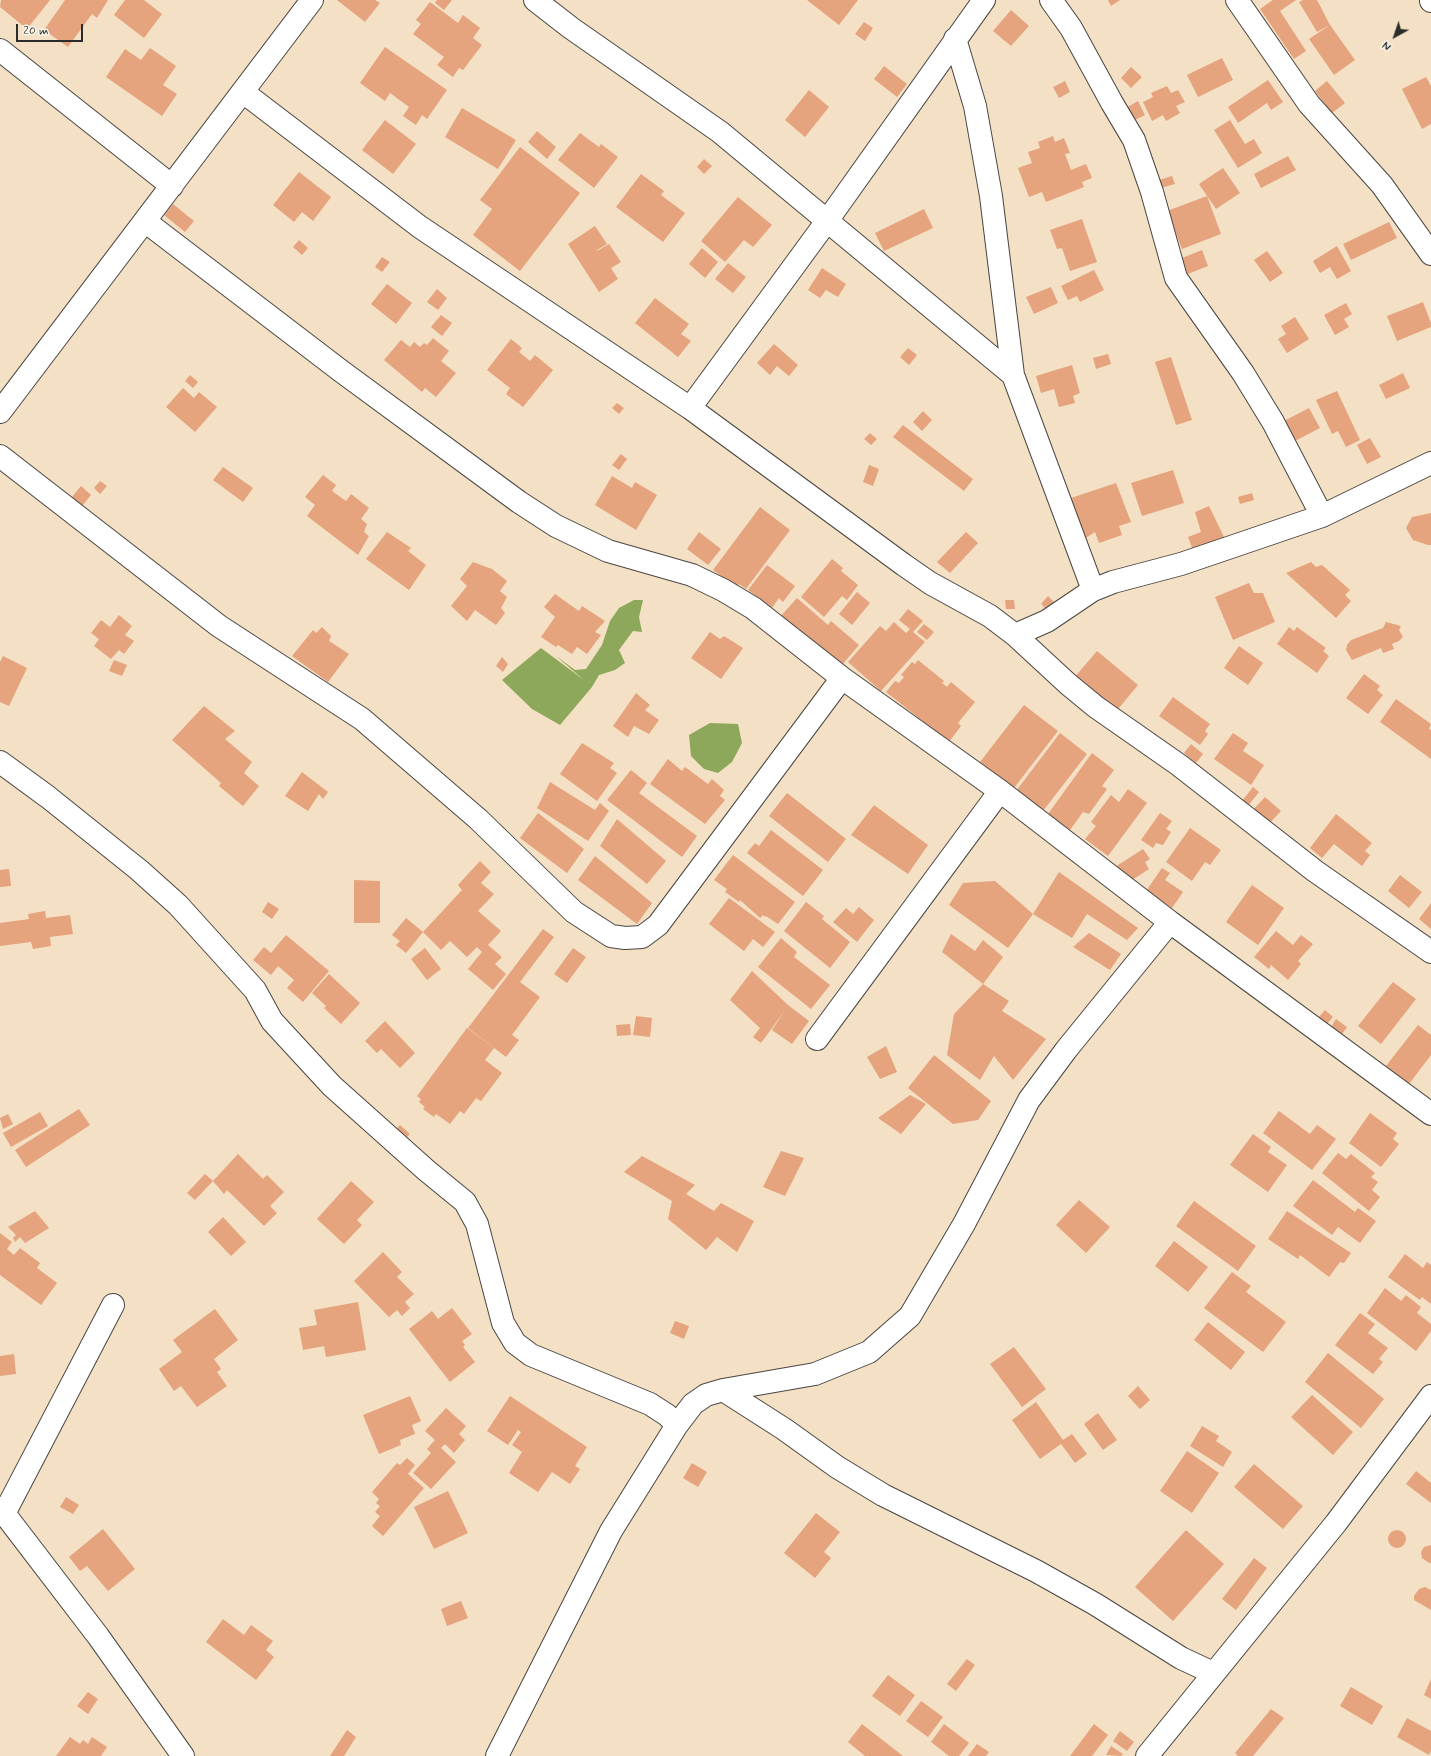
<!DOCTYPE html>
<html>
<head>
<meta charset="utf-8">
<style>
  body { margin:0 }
  #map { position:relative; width:1431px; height:1756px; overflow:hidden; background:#f4e0c4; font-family:Mynerve,sans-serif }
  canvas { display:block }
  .north { position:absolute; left:1375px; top:16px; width:40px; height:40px; -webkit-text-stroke:3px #fbf7ec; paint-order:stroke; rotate:220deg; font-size:11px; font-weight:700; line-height:16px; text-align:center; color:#2b2b2b }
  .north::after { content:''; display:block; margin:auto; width:14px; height:18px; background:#2b2b2b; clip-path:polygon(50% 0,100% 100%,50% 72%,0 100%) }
  .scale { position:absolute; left:16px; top:24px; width:67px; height:18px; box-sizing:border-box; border:2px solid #2b2b2b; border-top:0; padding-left:5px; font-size:12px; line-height:14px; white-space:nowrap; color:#2b2b2b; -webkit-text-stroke:3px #fbf7ec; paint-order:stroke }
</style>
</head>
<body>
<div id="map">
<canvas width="1431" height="1756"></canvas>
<div class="north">N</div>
<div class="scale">20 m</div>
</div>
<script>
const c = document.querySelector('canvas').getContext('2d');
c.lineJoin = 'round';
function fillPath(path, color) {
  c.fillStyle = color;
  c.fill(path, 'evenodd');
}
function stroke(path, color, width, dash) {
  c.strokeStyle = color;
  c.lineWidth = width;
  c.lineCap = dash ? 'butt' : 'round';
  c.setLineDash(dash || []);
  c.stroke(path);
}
const forest = new Path2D(`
  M634,600h9l-4,17 3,15 -9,-1 -14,19 6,13 -10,7 -16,5 -7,12 -32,38 -28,-16 -30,-29 39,-32 43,32 -28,-24 19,14 11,-1 16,-24 8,-24 9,-13z
  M710,723l28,1 4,19 -10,19 -14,11 -14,-4 -13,-13 -2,-21z`);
const building = new Path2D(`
  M1,0h49l-23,29 -27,-22z
  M65,0h43l-11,18 -5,-4 -24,33 -24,-17z
  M125,0h19l18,14 -18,24 -30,-23z
  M337,0h38l5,3 -15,19z
  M437,0h15l-8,10 -9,-7z
  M807,0h51l-19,25z
  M1108,0h12l-9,6z
  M1273,0h23l-16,11 26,40 -12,8 -34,-50z
  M1303,0h14l13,25 25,35 -21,15 -25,-36 21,-14 -13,7 -18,-30z
  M430,2l28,21 5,-8 17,13 -7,10 9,7 -19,25 -4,-2 -6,9 -16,-12 7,-8 -31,-23 8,-10 -5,-4z
  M1011,10l18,16 -18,20 -18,-15z
  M864,22l9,6 -8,13 -10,-7z
  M385,47l62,43 -20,29 -5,-4 -6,10 -13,-9 6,-9 -19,-14 -5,8 -25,-18z
  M150,48l26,18 -13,19 14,9 -15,22 -56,-39 19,-28 16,11z
  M1222,58l11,22 -35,17 -11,-22z
  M884,66l23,18 -10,13 -23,-18z
  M1131,67l11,10 -11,11 -10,-10z
  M1426,77l5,9v38l-9,5 -20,-40z
  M1268,80l15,22 -12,8 -4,-7 -29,20 -10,-16z
  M1065,81l5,11 -11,6 -6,-11z
  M1327,81l18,22 -13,10 -17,-22z
  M1167,86l4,7 7,-3 7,12 -9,4 4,7 -14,8 -3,-6 -11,6 -9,-19 10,-5 -2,-4z
  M809,90l20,17 -24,30 -20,-17z
  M1138,101l7,14 -14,7 -7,-13z
  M462,108l54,32 -18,29 -53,-32z
  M385,120l31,24 -23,30 -31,-24z
  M1230,120l15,24 9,-5 8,14 -24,15 -24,-38z
  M537,131l19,16 -9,12 -19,-17z
  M580,133l19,14 2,-3 17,13 -24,31 -36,-28z
  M1053,136l2,6 9,-4 6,15 -5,1 6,16 15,-6 6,14 -10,4 2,5 -38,15 -4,-10 -13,5 -11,-29 14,-5 -4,-11 12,-4 -2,-6z
  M520,147l60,46 -60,78 -47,-36 19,-26 -12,-9z
  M1288,156l8,14 -35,18 -7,-14z
  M704,159l8,7 -8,8 -7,-7z
  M1223,168l17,25 -24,16 -17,-25z
  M299,172l32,25 -18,24 -11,-9 -8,10 -21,-17z
  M641,174l23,17 -3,4 24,18 -22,29 -47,-35z
  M1172,176l3,8 -14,4 -2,-8z
  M1207,196l14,38 -39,15 -15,-38z
  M738,197l34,28 -19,22 -9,-7 -19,22 -24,-21z
  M173,204l21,17 -9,11 -21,-17z
  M924,209l9,19 -49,23 -9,-18z
  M1082,219l15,43 -27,9 -8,-23 -5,1 -7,-19z
  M1389,222l8,16 -46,22 -8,-16z
  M595,226l12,18 -10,6v1l12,-7 12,18 -10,6 7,11 -19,13 -31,-48z
  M299,240l9,8 -6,7 -9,-8z
  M1337,246l14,25 -14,8 -7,-12 -10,6 -7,-12z
  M702,248l16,14 -13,16 -16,-14z
  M1202,250l6,16 -25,10 -6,-16z
  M1267,251l16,22 -13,9 -16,-22z
  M382,257l8,5 -8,10 -7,-5z
  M728,263l18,14 -13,16 -18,-14z
  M822,268l24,16 -8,13 -12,-7 -6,8 -12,-8z
  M1094,270l10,20 -24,12 -3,-6 -9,4 -7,-14z
  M387,284l25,19 -16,21 -25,-20z
  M1051,287l7,16 -24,11 -8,-17z
  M437,289l10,9 -9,12 -11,-8z
  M655,298l34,26 -8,10 10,7 -13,16 -43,-34z
  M1423,302l8,21v4l-34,14 -10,-25z
  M1346,303l6,11 -8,5 5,8 -14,8 -11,-20z
  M441,315l11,8 -10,13 -11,-9z
  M1295,317l14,22 -22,14 -9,-14 8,-5 -5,-8z
  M433,338l16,13 -8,10 15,12 -20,24 -11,-9 -3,4 -38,-32 17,-20 9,7 4,-5 6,5 4,-4 3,2z
  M511,339l11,9 -3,4 11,9 5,-6 18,15 -30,37 -17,-13 4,-6 -23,-18z
  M774,344l24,21 -9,11 -12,-10 -7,9 -13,-12z
  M908,348l9,7 -8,10 -9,-8z
  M1108,354l3,10 -15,5 -3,-11z
  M1171,357l21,63 -16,5 -21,-63z
  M1072,365l8,28 -7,3 2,7 -16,4 -5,-18 -13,4 -5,-17z
  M1403,373l7,15 -24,11 -7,-14z
  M190,375l8,7 -5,6 -8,-7z
  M183,388l11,10 5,-6 18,15 -22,25 -29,-25z
  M1337,391l23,49 -14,7 -8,-16 -6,3 -16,-34z
  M617,403l7,5 -5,6 -7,-6z
  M1309,408l11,20 -27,14 -11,-20z
  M923,411l9,9 -10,11 -9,-9z
  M903,425l70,54 -9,12 -71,-54z
  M870,433l7,6 -6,6 -7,-6z
  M1370,438l11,19 -14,7 -10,-19z
  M621,454l6,5 -8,11 -7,-5z
  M869,465l10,4 -6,17 -10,-4z
  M223,467l30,21 -10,14 -30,-22z
  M1173,470l11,33 -42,13 -11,-33z
  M323,475l13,10 -4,6 14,10 5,-7 18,14 -8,11 6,5 -3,8 5,4 -11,19 -51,-39 8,-11 -10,-8z
  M612,476l20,12 3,-6 22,13 -21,35 -41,-25z
  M100,481l7,5 -7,8 -6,-6z
  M1116,483l15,39 -12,4 3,9 -23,8 -4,-11 -12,8 -15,-41z
  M81,486l10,9 -9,11 -10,-9z
  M1252,493l2,7 -14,4 -2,-7z
  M1209,506l18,37 -33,10 -6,-16 13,-5 -6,-20z
  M760,507l30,23 -44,59 -7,-5 -2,4 -24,-18z
  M1431,513v32h-3l-15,-5 -7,-12 6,-11z
  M387,532l24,16 -3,3 18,14 -17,25 -43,-31z
  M699,532l22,17 -13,16 -21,-16z
  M966,532l12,11 -28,30 -13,-11z
  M832,559l11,9 -2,3 17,14 -11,15 -5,-4 -18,21 -23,-20z
  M473,562l19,7 15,12 -7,10 7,6 -6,11 4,5 -9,12 -21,-15 -8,11 -16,-15 16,-20 -7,-7z
  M1311,562l5,5 6,-2 28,25 -5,5 6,6 -15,17 -50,-45z
  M767,565l28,21 -12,16 -4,-4 -7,10 -24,-18z
  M1249,583l5,10h9l12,29 -42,18 -18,-43z
  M857,592l13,11 -18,22 -13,-11z
  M555,594l24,17 3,-5 23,15 -10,11 6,3 -14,19 -10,-7 -5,7 -14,-9 -2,2 -15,-10 14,-20 -11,-10z
  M1048,596l9,9 -8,7 -8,-8z
  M797,598l31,27 3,-4 28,24 -17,20 -63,-47z
  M1005,600h9l1,9h-9z
  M908,609l15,12 -10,11 12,10 -44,49 -33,-29 32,-36 6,5 8,-9 12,11 4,-4 -11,-9z
  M119,615l13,11 -7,9 9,6 -10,13 -5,-4 -8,9 -17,-13 5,-7 -8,-6 10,-13 9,7z
  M1386,622l15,4 -2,4 4,7 -4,4 -7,3 2,5 -11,4 -2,-5 -29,12 -6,-10 1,-5 4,-5 32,-12z
  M924,624l10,8 -7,8 -10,-8z
  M322,627l9,9 -2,5 20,13 -21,28 -36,-26 21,-26 3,3z
  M1289,627l5,4 3,-4 29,21 -3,3 6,5 -12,17 -40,-29z
  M710,632l10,7 4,-3 19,12 -22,31 -30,-21z
  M1239,646l24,17 -15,22 -24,-17z
  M1097,651l41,34 -24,29 -41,-35z
  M3,656l24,12 -18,38 -9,-4v-40z
  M502,657l6,7 -5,8 -7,-6z
  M114,660l13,5 -5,11 -13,-5z
  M918,660l26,21 -2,2 5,4 4,-5 24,20 -17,21 3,3 -12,16 -63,-50 9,-11 4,2 5,-6 -3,-2 11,-13 3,2z
  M1364,674l16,12 -3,4 6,5 -15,19 -22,-16z
  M636,693l14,12 -5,5 14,10 -10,14 -15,-8 -6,11 -15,-11z
  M1173,697l37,27 -5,7 3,3 -8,11 -41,-29z
  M1396,699l35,25 -2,5 2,1v29l-51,-37z
  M1024,705l34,26 -44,57 -34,-26z
  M204,706l31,25 -10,8 27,23 -8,11 15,13 -16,20 -24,-20 2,-3 -49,-43z
  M1060,733l27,21 -44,57 -27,-20z
  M1233,733l15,10 -5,8 21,14 -13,20 -37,-26z
  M582,743l32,20 -4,5 7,5 -20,28 -37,-27z
  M1191,744l12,10 -7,9 -12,-10z
  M1092,753l22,17 -12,16 5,3 -18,25 -6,-2 -13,18 -22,-16z
  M668,759l14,12 3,-4 23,17 4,-5 12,11 -4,6 5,4 -20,24 -55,-40z
  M631,770l16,13 -8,10 58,43 -15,21 -75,-57z
  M302,772l26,20 -5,7 -4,-5 -11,17 -23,-15z
  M550,782l45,28 5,-7 9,8 -21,30 -51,-33z
  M1253,787l6,5 -11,14 -6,-5z
  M1128,789l19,14 -39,53 -23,-17 11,-13 -5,-4 20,-27 8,7z
  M787,793l59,46 -18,23 -59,-46z
  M1265,797l16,14 -13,14 -16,-14z
  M874,805l54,40 -20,29 -57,-39z
  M538,813l46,36 -17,24 -47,-35z
  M1160,813l12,8 -6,8 5,3 -8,13 -7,-2 -3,5 -12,-8z
  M1336,814l36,29 -7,8 5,4 -8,11 -28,-22 -12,14 -12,-10z
  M617,819l49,42 -19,23 -47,-38z
  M1190,828l31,22 -11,15 -5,-3 -13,19 -26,-19z
  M771,830l52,40 -20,26 -56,-43 8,-10 4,3z
  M1143,849l7,10 -5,3 4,7 -23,15 -11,-17z
  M733,855l62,47 -17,22 -12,-8 -1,1 -2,-2 -3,3 -20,-18 -1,2 -14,-10 2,-3 -13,-9z
  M595,856l57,47 -15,21 -59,-44z
  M480,861l11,11 -10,11 13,11 -16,17 23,20 -13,14 14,12 -7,7 11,10 -13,16 -25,-21 14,-17 -5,-5 -10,10 -17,-16 -9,9 -18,-18 -17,21 -10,-8 4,-4 -8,-6 14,-17 17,14 39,-42 -4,-5z
  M1162,868l8,5 -5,7 18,12 -11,16 -26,-17z
  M9,869l2,17 -11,1v-17z
  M1059,872l79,56 -11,12 -40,-26 -15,24 -39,-24z
  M1400,875l22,17 -13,16 -21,-17z
  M354,880l26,1v42h-26z
  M995,881l38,33 -25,34 -59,-43 14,-22z
  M1252,885l32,23 -26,37 -32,-23z
  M729,898l46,34 -12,15 -10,-8 -9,12 -35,-27z
  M268,902l11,7 -7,10 -10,-7z
  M806,902l18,14 -2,3 28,23 -20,26 -46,-37z
  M1431,903v26l-12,-10z
  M859,907l15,13 -17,22 -24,-20 13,-14 7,6z
  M45,911l1,7 24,-3 3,19 -23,3 1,9 -18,3 -2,-7 -31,4v-23l29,-4 -1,-5z
  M543,929l11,8 -34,45 20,15 -28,38 7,5 -13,17 -38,-29z
  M1276,931l17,14 8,-10 12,9 -15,17 3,3 -13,16 -17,-15 -2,4 -15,-12z
  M1089,933l32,21 -11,16 -37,-23z
  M951,934l24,17 8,-11 20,17 -20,27 26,17 -7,10 44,28 -33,41 -19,-24 -14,24 -33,-25 7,-41 29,-30 -41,-32z
  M286,935l43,36 -26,31 -16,-14 7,-8 -16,-14 -7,9 -18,-15 11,-13 7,6z
  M781,938l16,14 -3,5 36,28 -19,24 -53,-42z
  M425,948l16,21 -14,11 -16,-21z
  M573,948l13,9 -19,26 -13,-9z
  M752,971l36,34 21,16 -17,23 -20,-14 14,-21 -25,34 -8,-6 7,-9 -30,-28z
  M329,974l31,29 -19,21 -17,-16 2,-2 -14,-13z
  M1393,982l23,17 -35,45 -23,-18z
  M1325,1010l8,7 -7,8 -8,-7z
  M636,1016l16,2 -2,19 -17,-2z
  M1336,1019l11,8 -7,10 -11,-7z
  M385,1021l30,32 -15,15 -19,-19 -4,4 -12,-12z
  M630,1024l1,11 -14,1 -1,-11z
  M1418,1025l13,10v20l-22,29 -23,-18z
  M467,1028l27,20 -9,12 17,13 -21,28 -5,-3 -12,16 -4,-3 -10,13 -14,-10 -2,3 -11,-8 2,-2 -6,-5 2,-3 -4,-3z
  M886,1046l11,26 -17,7 -13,-22z
  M934,1055l57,46 -13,19 -25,4 -45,-36z
  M910,1095l16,9 -25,30 -23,-16z
  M79,1109l11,16 -64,42 -11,-17z
  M1279,1111l31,23 7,-9 19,14 -24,31 -49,-37z
  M40,1112l8,14 -37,21 -8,-14z
  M1370,1113l27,20 -4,6 6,5 -18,23 -32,-24z
  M8,1114l5,10 -10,5 -3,-11z
  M400,1125l10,9 -7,7 -10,-9z
  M1253,1134l18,13 -3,5 19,13 -19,27 -38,-27z
  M781,1151l23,7 -19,38 -22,-9z
  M1338,1153l8,6 5,-5 24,19 -4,4 7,5 -6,8 8,7 -11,14 -47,-38z
  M238,1154l25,25 4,-4 17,17 -14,14 7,7 -13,13 -37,-36 -3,4 -11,-13 -18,19 -8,-7 18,-19 8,7z
  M642,1156l53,29 -9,9 28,17 7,-8 33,18 -17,31 -20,-15 -11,13 -38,-31 4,-18 -48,-29z
  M1313,1180l42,32 3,-4 18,13 -16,22 -22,-16 -6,8 -39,-29z
  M351,1181l23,21 -17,18 5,5 -18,19 -27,-25z
  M1079,1200l31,27 -24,26 -30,-28z
  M1194,1201l62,45 -18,25 -62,-45z
  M35,1211l14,17 -24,15 -5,-6 -5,5 -2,-4 3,-3 -8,-8z
  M1287,1211l64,42 -7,10 -4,-1 -11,15 -29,-22 -2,4 -30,-20z
  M223,1217l23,25 -15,14 -23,-24z
  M0,1233l12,9 -5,7 7,6 6,-7 20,15 -3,5 20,15 -16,22 -41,-30z
  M1174,1241l34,26 -20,25 -33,-26z
  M383,1252l19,20 -5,5 17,17 -9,8 5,6 -8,8 -5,-6 -8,7 -35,-36z
  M1405,1254l18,14 4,-6 4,3v39l-9,-7 -2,3 -32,-23z
  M1232,1272l19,14 -5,6 40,30 -23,30 -59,-44z
  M1385,1288l16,13 5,-6 15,12 -4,6 14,11v7l-15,20 -49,-38z
  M358,1302l8,48 -40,7 -2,-11 -21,4 -4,-22 18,-3 -3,-15z
  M452,1308l20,26 -10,7 3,4 -2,2 12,15 -25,20 -41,-53 23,-18 6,8z
  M215,1309l23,31 -24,19 7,10 -4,3 10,14 -30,21 -16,-21 -7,5 -15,-22 23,-17 -9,-12z
  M1360,1313l15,11 -7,9 20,15 -9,11 4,3 -10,12 -38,-29z
  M675,1321l14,5 -5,13 -14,-6z
  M1208,1322l37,30 -14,18 -37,-30z
  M1014,1347l32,42 -24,18 -32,-43z
  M1328,1353l56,46 -23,29 -56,-46z
  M14,1354l2,20 -16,2v-20z
  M1138,1386l12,14 -10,9 -12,-13z
  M1312,1395l41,37 -20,23 -42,-38z
  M410,1396l11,25 -9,4 3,9 -15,6 1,5 -22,9 -16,-39z
  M510,1396l77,51 -12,19 5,3 -10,15 -18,-12 -14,20 -29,-19 13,-21 -10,-7 9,-13 -3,-2 -10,15 -21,-14z
  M1036,1402l27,38 9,-6 15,20 -12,9 -14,-19 -21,15 -28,-39z
  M446,1408l20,18 -7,8 6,6 -11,13 -9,-9 -4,4 15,14 -25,27 -18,-16 18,-20 -4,-4 8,-9 -10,-9z
  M1098,1413l19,27 -14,10 -19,-26z
  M1202,1426l17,10 -3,5 16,11 -9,15 -33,-21z
  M1187,1451l32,22 -27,40 -32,-22z
  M407,1458l8,7 -7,9 16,14 -41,48 -11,-10 8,-10 -5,-4 5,-6 -4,-3 3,-4 -7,-7 25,-29 3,2z
  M692,1463l15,9 -9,15 -15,-9z
  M1254,1464l49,42 -20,23 -49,-42z
  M1416,1471l15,12v20l-25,-19z
  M448,1491l20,42 -34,16 -20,-42z
  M66,1497l13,8 -6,9 -13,-7z
  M816,1513l24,19 -16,20 7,6 -16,20 -31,-25z
  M103,1529l32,40 -27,22 -21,-25 -7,5 -11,-14z
  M1388 1539a9 9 0 1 1 18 0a9 9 0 1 1-18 0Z
  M1186,1530l38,34 -51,57 -38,-34z
  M1431,1545v18h-2l-7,-5 -1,-6 3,-5z
  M1254,1558l13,10 -31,42 -14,-11z
  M1425,1587l6,3v20l-17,-10v-4l5,-7z
  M461,1601l7,17 -21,8 -6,-17z
  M223,1619l21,16 7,-10 22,16 -7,9 8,7 -18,23 -50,-38z
  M967,1659l8,6 -19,26 -9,-7z
  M888,1675l27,20 -15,21 -28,-20z
  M1431,1679v20l-7,-4z
  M1351,1687l32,19 -11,19 -32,-19z
  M88,1692l10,7 -10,15 -11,-8z
  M921,1701l22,16 -15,20 -22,-16z
  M1271,1709l13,9 -31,38h-15l-3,-3z
  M1407,1718l24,13v20l-2,4 -32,-18z
  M862,1724l41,32h-38l-17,-14z
  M944,1724l25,19 -10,13h-10l-18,-14z
  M1094,1724l14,11 -16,21h-22z
  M347,1730l9,7 -12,19h-14z
  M1120,1731l14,11 -7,9 -14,-10z
  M70,1737l10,7 3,-4 5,4 4,-7 15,10 -6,9h-45z
  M977,1744l12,8 -3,4h-18z
  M1111,1746l12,8 -2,2 -15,-1z`);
const minor = new Path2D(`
  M535,0l36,28 149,104 293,243 80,215
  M1051,0l20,28 41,75 22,37 18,52 24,86 67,95 30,49 49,94
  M1237,0l72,104 73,81 49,69
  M1431,0v1
  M955,39l20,67 16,90 22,179
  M0,50l172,136
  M243,92l177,135 270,181 214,157 26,18 60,33 25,19 53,49 28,23 83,58 136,106 116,81
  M146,222l195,149 178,131 37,24 52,25 84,24 31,15 30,18 89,70 158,113 170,131 261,192
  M690,408l137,-187 157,-221
  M0,412l312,-412
  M0,456l219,170 143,93 116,100 96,93 37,24 14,2 17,-1 16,-12 184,-247
  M1015,635l32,-14 46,-31 20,-8 68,-18 53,-18 88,-30 109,-53
  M0,762l48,35 91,73 39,35 77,85 17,31 60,65 94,84 39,32 12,22 26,99 12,20 16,12 119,49 17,11 10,10
  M817,1039l183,-248
  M723,1390l61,39 53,38 46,28 153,76 59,33 86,54 32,15
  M0,1508l98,128 85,120
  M5,1512l108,-207
  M497,1756l114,-225 66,-106 16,-21 13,-9 17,-5 92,-16 54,-22 41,-36 54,-92 65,-124 37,-50 104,-128
  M1147,1756l189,-233 95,-127`);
fillPath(forest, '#8da85a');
fillPath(building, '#e5a37e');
stroke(minor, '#494642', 24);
stroke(minor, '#fff', 22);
</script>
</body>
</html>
